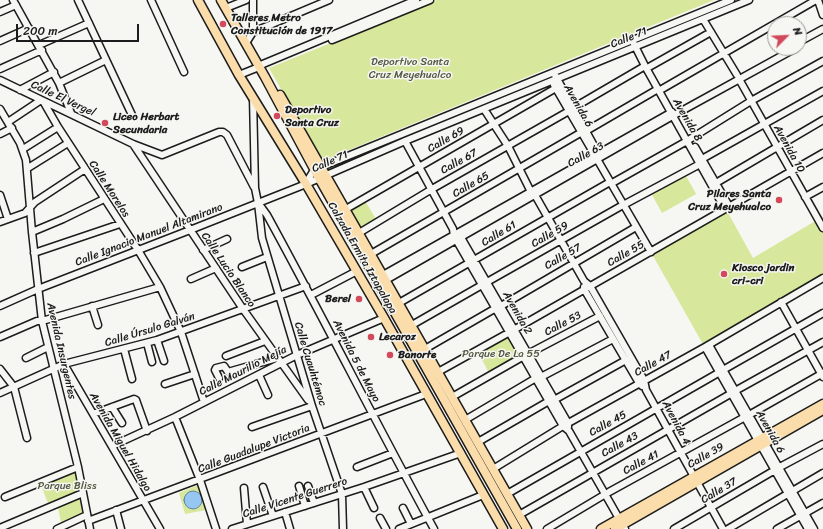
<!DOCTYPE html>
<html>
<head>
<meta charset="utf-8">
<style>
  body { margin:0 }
  #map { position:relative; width:823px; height:529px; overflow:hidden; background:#f6f6f2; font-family:Sriracha,sans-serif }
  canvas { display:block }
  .north { position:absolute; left:767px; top:16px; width:40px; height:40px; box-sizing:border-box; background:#f6f6f2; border:1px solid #9f9f9c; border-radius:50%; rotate:66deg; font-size:11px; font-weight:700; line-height:16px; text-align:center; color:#1c1c1c }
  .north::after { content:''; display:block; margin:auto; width:14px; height:18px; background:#d1495b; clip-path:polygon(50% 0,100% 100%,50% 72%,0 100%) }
  .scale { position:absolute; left:16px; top:24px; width:123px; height:18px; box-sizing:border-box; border:2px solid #1c1c1c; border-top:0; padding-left:5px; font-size:12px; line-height:14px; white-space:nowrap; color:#1c1c1c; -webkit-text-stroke:3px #f6f6f2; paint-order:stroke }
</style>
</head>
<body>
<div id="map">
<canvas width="823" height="529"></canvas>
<div class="north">N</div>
<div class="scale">200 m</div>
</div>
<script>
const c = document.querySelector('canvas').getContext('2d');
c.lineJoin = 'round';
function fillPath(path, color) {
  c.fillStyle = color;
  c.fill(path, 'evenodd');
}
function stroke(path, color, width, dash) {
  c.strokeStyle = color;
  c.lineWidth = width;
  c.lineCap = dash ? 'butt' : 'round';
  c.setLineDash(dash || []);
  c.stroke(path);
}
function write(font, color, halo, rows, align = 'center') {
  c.font = font + ' Sriracha,sans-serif';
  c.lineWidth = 3;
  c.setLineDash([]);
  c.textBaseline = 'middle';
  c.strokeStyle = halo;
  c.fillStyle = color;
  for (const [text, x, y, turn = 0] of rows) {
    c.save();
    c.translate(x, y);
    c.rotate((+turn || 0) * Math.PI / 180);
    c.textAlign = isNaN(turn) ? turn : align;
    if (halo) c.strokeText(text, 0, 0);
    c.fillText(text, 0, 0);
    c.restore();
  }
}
const green = new Path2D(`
  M437,0h277l-392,161 -53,-93z
  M685,174l11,20 -34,19 -11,-20z
  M364,199l13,22 -18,10 -11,-22z
  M727,211l26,47 64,-38 6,10v46l-119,70 -52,-92z
  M509,334l13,22 -32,19 -12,-23z
  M76,471l6,22 -33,13 -8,-21z
  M198,485l8,25 -21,4 -6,-21z
  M82,498l4,18 -24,11 -4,-19z`);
const water = new Path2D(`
  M184 500a9 9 0 1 1 18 0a9 9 0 1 1-18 0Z`);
const minor = new Path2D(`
  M13,0l46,83 12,30
  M78,0l54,115
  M151,0l33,72
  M818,0l5,15
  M226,8l20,-8
  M0,12l16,-7
  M703,19l34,56
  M253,32l76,-32
  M332,40l98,-40
  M0,41l29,-13
  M799,42l24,-13
  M246,43l7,-11v-32
  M634,44l11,22 80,143
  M39,45l50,-22
  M649,67l62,-35
  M0,69l42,-19
  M239,75l20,-8 4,-3 153,-64
  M555,75l43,78
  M739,79l84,149
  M0,80l133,64 29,11 57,-23h4l4,3 27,52
  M59,83l47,-23
  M554,85l97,167
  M662,89l154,-89
  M20,90l34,-18
  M253,97l2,91 3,15 4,35 50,168 30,88 1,35
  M43,101l15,26 80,123 22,37 21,45 23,70
  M573,108l72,-42
  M0,109l20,34 6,17 6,72 10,89 36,146 12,62
  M484,109l24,37 23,46
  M8,122l33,-22
  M586,131l72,-42
  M0,134l12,-6
  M690,139l61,-38 72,-40
  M405,141l48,88 1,7 109,190 6,5 56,98
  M133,144l110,165 65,91
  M695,147l34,59
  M23,149l35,-22
  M702,159l121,-68
  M28,168l40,-25
  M614,182l73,-41
  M306,183l8,-13 7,-3 410,-167
  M716,183l107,-63
  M0,195l8,24
  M535,195l49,86 6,5 54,94 2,10 77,139
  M805,197l18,-10
  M627,203l73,-39
  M259,204l8,11c57,104 110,210 167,314
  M346,209l210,-121
  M0,222l25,-9 10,-11 50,-33
  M32,232l31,-13 41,-20
  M359,233l73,-44 137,-78
  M459,234l109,189v4
  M203,250l24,-11
  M34,253l86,-29
  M371,254l211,-122
  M242,267l25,-10
  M383,275l289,-163
  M191,279l25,-11
  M386,280l290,-166 120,-66
  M487,282l136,-77
  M584,287v2l55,94 3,3
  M311,295l46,-24
  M781,302l42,75
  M399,303l211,-121
  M0,306l38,-17 152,-59 116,-46 99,-43 344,-141
  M92,306l6,19
  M501,306l135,-79
  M412,325l70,-40
  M0,337l37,-16h5l118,-34
  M157,340l7,21
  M147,343l5,19
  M709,345l105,184
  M705,347l103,182
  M124,349l8,30
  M425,349l71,-41
  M226,356l39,-15
  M26,358l22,-11
  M64,364l96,165
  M0,369l14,18 13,51
  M723,370l100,-57
  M438,372l72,-40 313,-179
  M259,375l9,20
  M541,377l72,-38
  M219,378l-4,-8 1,-2 8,-2 4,6 49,-14
  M165,384l30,-10
  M735,391l88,-49
  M0,393l64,-29 93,-24 149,-54
  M452,397l72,-41 76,-40
  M554,400l72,-40
  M112,407l10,16
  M93,414l41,-15 2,1 11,31
  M749,415l74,-42
  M175,417l25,63 16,49
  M465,420l71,-42
  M252,427l60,-21
  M478,442l71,-41
  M112,446l63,-29 122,-62 87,-37
  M357,467l36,-14
  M778,468l45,-24
  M493,469l70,-43 142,-79 118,-69
  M299,486l6,20
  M308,486l6,17
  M263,487l10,29
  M364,487l10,21
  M244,488l3,36
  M507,494l213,-122
  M5,497l73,-30
  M403,508l8,16
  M116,510l5,19
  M285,512l5,17
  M519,515l213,-122
  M380,518l6,11
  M88,521l338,-127
  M0,528l83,-35
  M57,529l30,-14
  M232,529l132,-42 97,-34
  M399,529l84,-34
  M547,529l62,-37 136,-75
  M674,529l101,-59
  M728,529l95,-56
  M777,529l46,-26`);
const major = new Path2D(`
  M198,0l41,75 67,109 78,134 119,211
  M221,0l44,77 54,101 198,351
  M280,95l247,434
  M601,529l222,-125
  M615,529l208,-119`);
const markers = [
  [223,24,4,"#d1495b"],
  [277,116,4,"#d1495b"],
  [105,123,4,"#d1495b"],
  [779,200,4,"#d1495b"],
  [724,274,4,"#d1495b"],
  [359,299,4,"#d1495b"],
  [371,337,4,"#d1495b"],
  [390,355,4,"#d1495b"]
];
const poiNames = [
  ["Talleres Metro",231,18],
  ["Constitución de 1917",231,31],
  ["Deportivo",285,110],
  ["Santa Cruz",285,123],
  ["Liceo Herbart",113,117],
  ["Secundaria",113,130],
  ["Pilares Santa",771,194,"right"],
  ["Cruz Meyehualco",771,207,"right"],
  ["Kiosco jardin",732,268],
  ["cri-cri",732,281],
  ["Berel",351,299,"right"],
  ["Lecaroz",379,337],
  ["Banorte",398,355]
];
const streetNames = [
  ["Calle 71",629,38,-22],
  ["Calle El Vergel",63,99,25],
  ["Avenida 6",578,106,60],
  ["Avenida 8",687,120,60],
  ["Calle 69",446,140,-30],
  ["Avenida 10",789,149,61],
  ["Calle 63",586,155,-29],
  ["Calle 71",330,162,-24],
  ["Calle 67",459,162,-29],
  ["Calle 65",471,185,-30],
  ["Calle Morelos",109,189,57],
  ["Calle 61",499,234,-31],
  ["Calle Ignacio Manuel Altamirano",149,235,-21],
  ["Calle 59",550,235,-30],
  ["Calle 55",626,254,-30],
  ["Calle 57",563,257,-30],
  ["Calzada Ermita Iztapalapa",362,258,60],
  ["Calle Lucio Blanco",228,270,56],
  ["Avenida 2",517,313,60],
  ["Calle 53",563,324,-28],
  ["Calle Úrsulo Galván",150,330,-17],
  ["Avenida Insurgentes",61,351,77],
  ["Avenida 5 de Mayo",356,361,63],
  ["Calle Cuauhtémoc",310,364,73],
  ["Calle 47",653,364,-29],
  ["Calle Maurilio Mejía",243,371,-27],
  ["Avenida 4",676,423,62],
  ["Calle 45",608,424,-29],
  ["Avenida 6",770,432,61],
  ["Avenida Miguel Hidalgo",120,442,60],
  ["Calle 43",620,445,-29],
  ["Calle Guadalupe Victoria",254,449,-21],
  ["Calle 39",706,456,-30],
  ["Calle 41",641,463,-28],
  ["Calle 37",719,491,-31],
  ["Calle Vicente Guerrero",295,498,-18]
];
const parkNames = [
  ["Deportivo Santa",410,62],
  ["Cruz Meyehualco",410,75],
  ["Parque De La 55",501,354],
  ["Parque Bliss",67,486]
];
fillPath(green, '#d7e79b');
fillPath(water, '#96c7f2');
stroke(water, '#65839c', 1);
stroke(minor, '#1c1c1c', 9);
stroke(major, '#1c1c1c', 11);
stroke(minor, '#f6f6f2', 6);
stroke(major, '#fbddab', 8);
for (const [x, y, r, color] of markers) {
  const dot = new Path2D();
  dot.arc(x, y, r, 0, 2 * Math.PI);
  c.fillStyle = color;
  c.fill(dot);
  stroke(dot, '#f6f6f2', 1.5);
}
write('bold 11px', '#1c1c1c', '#f6f6f2', poiNames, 'left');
write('11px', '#1c1c1c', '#f6f6f2', streetNames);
write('11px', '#545942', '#f6f6f2', parkNames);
</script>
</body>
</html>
